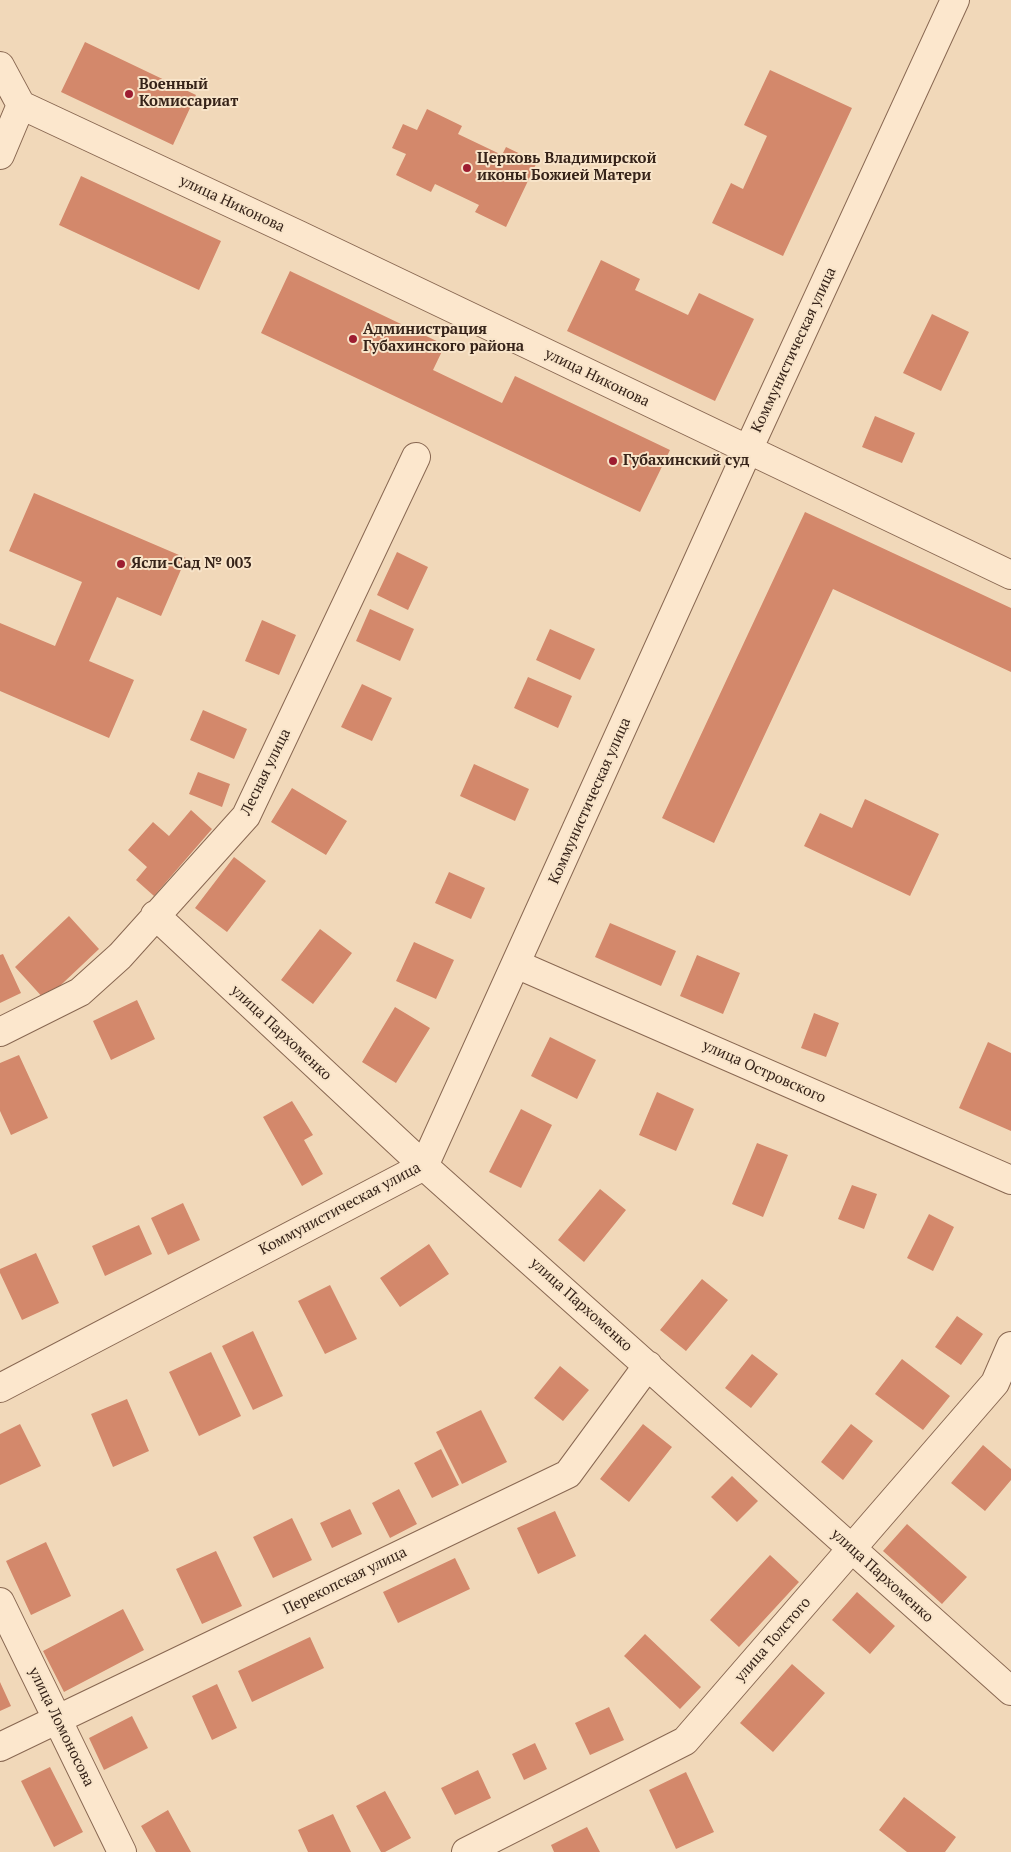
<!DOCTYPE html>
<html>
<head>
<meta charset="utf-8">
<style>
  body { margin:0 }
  canvas { display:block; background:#f1d8b9 }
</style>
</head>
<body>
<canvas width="1011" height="1852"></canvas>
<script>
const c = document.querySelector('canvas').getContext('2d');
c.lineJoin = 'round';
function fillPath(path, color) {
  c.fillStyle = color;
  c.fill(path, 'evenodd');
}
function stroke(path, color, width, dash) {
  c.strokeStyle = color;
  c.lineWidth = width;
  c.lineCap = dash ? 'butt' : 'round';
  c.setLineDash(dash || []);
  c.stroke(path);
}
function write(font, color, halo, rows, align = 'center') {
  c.font = font + ' "PT Serif",serif';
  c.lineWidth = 4;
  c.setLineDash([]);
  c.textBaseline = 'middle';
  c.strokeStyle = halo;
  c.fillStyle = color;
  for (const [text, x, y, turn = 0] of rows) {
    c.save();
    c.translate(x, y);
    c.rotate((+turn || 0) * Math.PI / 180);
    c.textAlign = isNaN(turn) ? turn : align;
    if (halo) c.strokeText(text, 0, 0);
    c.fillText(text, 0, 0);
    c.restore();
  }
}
const building = new Path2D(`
  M85,42l111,53 -23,50 -112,-53z
  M770,70l82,38 -69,148 -71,-33 19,-40 12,6 24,-53 -23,-11z
  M427,109l35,17 -4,8 44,21 4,-8 31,15 -31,65 -31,-15 4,-7 -44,-21 -4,8 -35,-17 10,-21 -14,-6 11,-24 14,6z
  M81,176l140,65 -22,49 -140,-65z
  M601,260l39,19 -5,11 53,25 11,-22 55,26 -39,82 -148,-70z
  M290,271l155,74 -12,25 69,33 13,-27 155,74 -30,62 -379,-179z
  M932,314l37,18 -28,59 -38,-18z
  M875,416l40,17 -13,30 -40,-16z
  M34,493l152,65 -25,58 -44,-19 -28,64 45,19 -25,58 -109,-47v-68l55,23 27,-64 -73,-31z
  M805,512l206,96v64l-178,-83 -119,254 -52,-25z
  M397,552l31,15 -20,43 -31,-15z
  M370,609l44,20 -14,32 -44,-20z
  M262,620l34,15 -17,40 -34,-14z
  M550,629l45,20 -15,31 -44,-20z
  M528,677l44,19 -14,32 -44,-20z
  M362,684l30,14 -20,43 -31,-14z
  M203,710l44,19 -13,30 -44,-19z
  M474,764l55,25 -14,32 -55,-25z
  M198,772l32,12 -8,23 -33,-13z
  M292,788l55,33 -21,34 -55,-33z
  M865,799l74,35 -29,62 -106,-50 16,-33 32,15z
  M191,810l21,19 -58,67 -18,-16 11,-13 -19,-17 25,-28 16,14z
  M234,857l32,24 -39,51 -32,-24z
  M449,872l36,16 -14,31 -36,-16z
  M69,916l30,33 -54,51 -30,-33z
  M610,923l66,28 -15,35 -66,-29z
  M320,929l32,24 -39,51 -32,-24z
  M414,942l40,18 -18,39 -40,-18z
  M3,954l18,39 -21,10v-48z
  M697,955l43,18 -17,41 -43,-18z
  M137,1000l18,39 -44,21 -18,-39z
  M395,1007l35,21 -34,55 -34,-21z
  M814,1013l25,10 -13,34 -25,-9z
  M550,1037l46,23 -19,39 -46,-23z
  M988,1042l23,11v78l-52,-23z
  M19,1055l29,63 -37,17 -11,-24v-48z
  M657,1092l37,17 -18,42 -37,-16z
  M292,1101l21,34 -9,5 19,34 -21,12 -39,-69z
  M521,1109l31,16 -31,63 -32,-16z
  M757,1143l31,12 -25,62 -31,-13z
  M852,1185l25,9 -13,35 -26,-10z
  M600,1189l26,21 -42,52 -26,-22z
  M183,1203l17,37 -32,15 -17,-37z
  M929,1214l25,13 -21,44 -26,-13z
  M139,1225l13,29 -47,22 -13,-30z
  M429,1244l20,30 -49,33 -20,-29z
  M36,1253l23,50 -37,17 -22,-47v-4z
  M702,1279l26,21 -42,51 -26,-21z
  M330,1285l27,54 -32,15 -27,-53z
  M957,1316l26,18 -22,31 -26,-18z
  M253,1331l30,65 -30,14 -31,-64z
  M211,1352l30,64 -42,20 -30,-64z
  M752,1354l26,20 -27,34 -26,-20z
  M902,1359l48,37 -27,34 -48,-36z
  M560,1366l29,24 -26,31 -29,-23z
  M127,1399l22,52 -36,16 -22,-53z
  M481,1410l26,52 -45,22 -26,-52z
  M20,1424l21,42 -41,19v-51z
  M643,1424l29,23 -43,55 -29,-23z
  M851,1424l22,17 -30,39 -22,-18z
  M983,1445l28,24v11l-26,31 -34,-28z
  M441,1449l18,36 -27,13 -18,-35z
  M732,1476l26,25 -21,21 -26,-25z
  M399,1489l18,35 -27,14 -18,-35z
  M350,1509l12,25 -30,14 -12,-25z
  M555,1511l21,45 -38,18 -21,-46z
  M292,1518l20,42 -39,18 -20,-41z
  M907,1524l60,53 -25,27 -59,-53z
  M46,1542l25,54 -40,19 -25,-54z
  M216,1551l26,55 -40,18 -26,-55z
  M770,1555l29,27 -60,65 -29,-27z
  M455,1558l15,31 -72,34 -15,-31z
  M857,1592l38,34 -25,28 -38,-34z
  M123,1609l21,41 -80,42 -21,-41z
  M645,1634l56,53 -21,22 -56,-53z
  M310,1637l14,31 -72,34 -14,-31z
  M792,1664l33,29 -52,59 -33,-29z
  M0,1682l11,24 -11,5z
  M217,1684l20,44 -25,12 -20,-44z
  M609,1707l15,33 -34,15 -15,-32z
  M132,1716l16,32 -44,22 -15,-32z
  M535,1743l12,26 -23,11 -12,-26z
  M50,1767l33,65 -29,15 -33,-66z
  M478,1770l13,28 -36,17 -14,-27z
  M686,1772l28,60 -38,17 -27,-59z
  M385,1791l26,47 -26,14h-4l-25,-46z
  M904,1797l52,40 -11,15h-38l-28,-22z
  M168,1810l23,42h-35l-15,-26z
  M333,1814l18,38h-43l-10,-22z
  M587,1827l13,25h-46l-3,-7z`);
const minor = new Path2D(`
  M0,66l21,39
  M21,105l278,130 712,340
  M0,155l21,-50
  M155,915l269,251 587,525
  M516,964l495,216
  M0,1032l80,-40 40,-36 126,-140 170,-359
  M0,1388l424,-222 324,-716 207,-450
  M0,1602l122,250
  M0,1747l568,-273 80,-109
  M466,1852l219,-111 310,-358 16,-37`);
const markers = [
  [129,94,5,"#9d1d31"],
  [467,168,5,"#9d1d31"],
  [353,339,5,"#9d1d31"],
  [613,461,5,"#9d1d31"],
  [121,564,5,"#9d1d31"]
];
const poiNames = [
  ["Военный",139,85],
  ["Комиссариат",139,102],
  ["Церковь Владимирской",477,159],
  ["иконы Божией Матери",477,176],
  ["Администрация",363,330],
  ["Губахинского района",363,347],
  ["Губахинский суд",623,461],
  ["Ясли-Сад № 003",131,564]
];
const streetNames = [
  ["улица Никонова",232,204,25],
  ["Коммунистическая улица",794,350,-65],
  ["улица Никонова",597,378,26],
  ["Лесная улица",266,772,-64],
  ["Коммунистическая улица",590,801,-66],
  ["улица Пархоменко",281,1033,43],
  ["улица Островского",764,1072,24],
  ["Коммунистическая улица",340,1209,-28],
  ["улица Пархоменко",581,1305,42],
  ["улица Пархоменко",882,1576,42],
  ["Перекопская улица",345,1581,-26],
  ["улица Толстого",773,1640,-49],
  ["улица Ломоносова",61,1727,64]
];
fillPath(building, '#d3886b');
stroke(minor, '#896852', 30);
stroke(minor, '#fce7cd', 28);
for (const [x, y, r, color] of markers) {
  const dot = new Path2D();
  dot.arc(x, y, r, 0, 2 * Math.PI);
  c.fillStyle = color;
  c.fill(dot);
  stroke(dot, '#f8e4c9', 2);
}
write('bold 15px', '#362319', '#f8e4c9', poiNames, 'left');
write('15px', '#362319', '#f8e4c9', streetNames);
</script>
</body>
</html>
